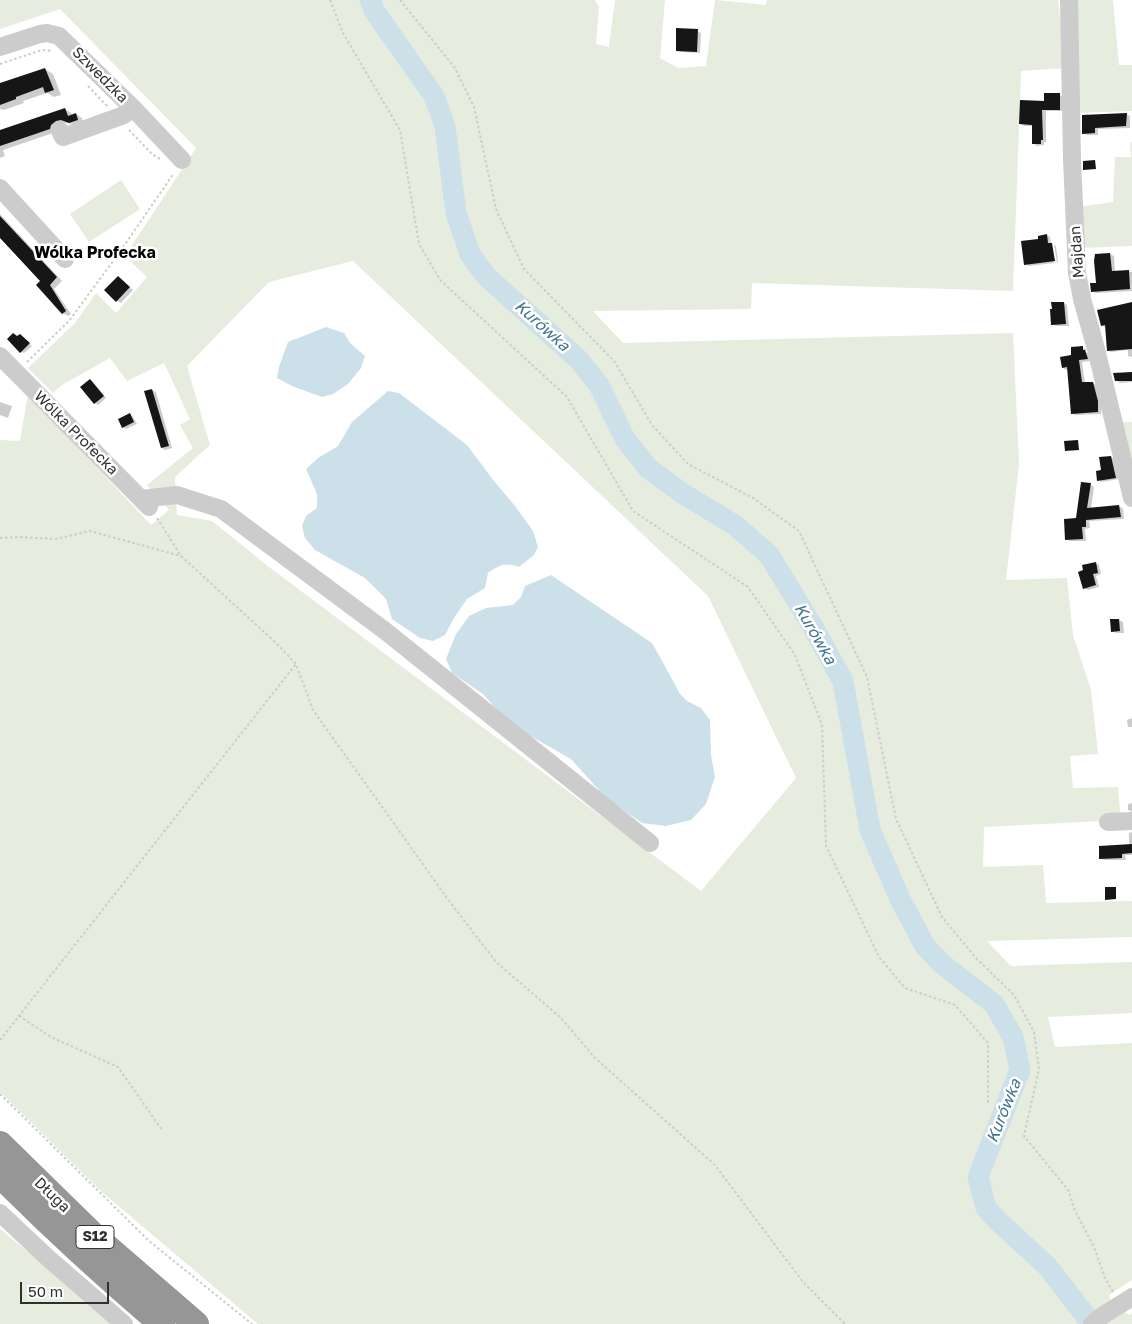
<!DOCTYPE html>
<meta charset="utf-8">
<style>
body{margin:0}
#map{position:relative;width:1132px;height:1324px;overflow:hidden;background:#fff;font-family:"Golos Text",sans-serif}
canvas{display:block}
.scale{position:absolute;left:20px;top:1282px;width:89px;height:22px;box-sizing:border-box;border:2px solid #2f2f2f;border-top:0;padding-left:6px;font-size:15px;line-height:18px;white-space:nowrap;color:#2f2f2f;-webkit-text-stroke:4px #fff;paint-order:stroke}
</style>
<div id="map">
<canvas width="1132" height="1324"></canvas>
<div class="scale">50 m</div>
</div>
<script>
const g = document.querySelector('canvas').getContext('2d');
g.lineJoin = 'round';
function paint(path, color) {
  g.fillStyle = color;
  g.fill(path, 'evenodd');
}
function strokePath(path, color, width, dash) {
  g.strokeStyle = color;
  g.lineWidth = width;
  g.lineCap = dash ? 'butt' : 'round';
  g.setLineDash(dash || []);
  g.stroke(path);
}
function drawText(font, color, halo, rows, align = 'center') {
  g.font = font + ' "Golos Text",sans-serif';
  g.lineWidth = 5;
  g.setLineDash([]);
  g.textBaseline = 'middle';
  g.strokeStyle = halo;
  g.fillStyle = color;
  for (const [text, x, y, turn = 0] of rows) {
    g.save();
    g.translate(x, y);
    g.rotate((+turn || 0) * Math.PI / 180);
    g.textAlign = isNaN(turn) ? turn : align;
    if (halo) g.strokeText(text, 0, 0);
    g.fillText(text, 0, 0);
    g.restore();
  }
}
paint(new Path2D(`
 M0,0h595l4,7 -3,37 13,3 6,-47h50l-5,58 18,10 28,-2 9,-66 51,5 1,-5h291l8,68 -45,3 -8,220 -261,-8 -1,26 -158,2 30,32 390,-10 6,131 -13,116 61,-2 6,57 18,55 7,64 -28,2 3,32 45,-1 3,33 -137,7 -1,40 60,-2 3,38 86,-2v36l-145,4 24,25 121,-4v51l-84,4 7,30 77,-4v237l-23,15 2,7 18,13 3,-2v11h-874l-155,-131 -103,-101v-652l20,1 8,-47 123,131 18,-15 -22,-25 46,-37 -13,-23 10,-6 -26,-56 -37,18 -17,-23 -48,27 -9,8 -25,-25 47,-45 21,-30 20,20 31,-36 -22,-21 71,-108 -136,-139 -60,20zM353,261l355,335 88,182 -95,113 -432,-324 -57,-46 -35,-6 -2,-38 35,-32 -23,-79 82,-84z
 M1073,0h40l6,65h13v46l-57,2z
 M1130,142h2v104l-52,2 -2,-41 35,-5 2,-45h16z
 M121,180l19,29 -51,33 -19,-28z
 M1118,422h14v58z
 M0,1229l117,95h-117z`), '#e6ecde');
paint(new Path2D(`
 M326,327l18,6 7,11 14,12 -4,12 -13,16 -15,10 -11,3 -30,-11 -15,-8 2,-11 9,-25z
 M388,391l11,2 68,52 27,36 21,25 18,25 5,16 -4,8 -15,12c-15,-5 -19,-2 -31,6l-3,15 -18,11 -13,19 -9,17 -12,6 -13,-3 -28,-19 -6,-20 -21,-21 -50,-28 -10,-12 -3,-12 4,-10 11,-8v-14l-11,-25 12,-11 20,-12 14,-24z
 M551,575l101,68 8,14 20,37 7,7 14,7 9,12 1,35 4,22 -9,27 -15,16 -25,6 -24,-3 -36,-25 -35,-39 -60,-34 -28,-31 -31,-21 -6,-14 10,-25 13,-18 17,-8 27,-3 8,-8 4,-11z`), '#cce0ea');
paint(new Path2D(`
 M697,31l4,2 -1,20 -19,-1 -4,-2z
 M45,69l8,5 8,21 -7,2 -7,-4 -24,8 1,2 -20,7 -4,-1v-25z
 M1060,95l3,2 1,14h-18v31h-2v3l-7,1 -4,-3v-17h-9l-3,-2 24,-22z
 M65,109l6,4 1,3 4,-2 6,4 1,5 -7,3 -8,-3 -6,1 -6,8 -53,18 2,6 -5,2v-26z
 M1127,114l3,2v12l-32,1v6h-11l-4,-2v-17z
 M0,214l62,67 -8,8 17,25 -3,2 -5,-3 -21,-32 -42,-45z
 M1046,235l4,2 1,7h2h-2l3,19 -25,3 -4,-2 15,-23z
 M1054,245l2,1 2,17h-1z
 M1110,254l4,2 1,16h17v19l-36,2 -3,-2z
 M118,277l15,13 -12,13 -4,-2z
 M1064,303l3,2 2,21h-13l-4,-2z
 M1132,303v54h-1l-3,-1v-6l-17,2 -3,-2 -1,-23h-2l-3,-1z
 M20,335l12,11 -8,7 -3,-1 -3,-15z
 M1082,348l4,1v3l2,1 2,8 -8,1 3,21h8l3,2 5,19v10l-26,1 -3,-2 -4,-44 -2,1 -3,-2 9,-12z
 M1132,373v9l-12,1 -4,-3z
 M91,380l2,2 13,16 -8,7 -3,-2z
 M152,390l4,2 16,56 -7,2 -3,-2z
 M0,402l12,4 -4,12 -8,-3z
 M130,414l3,3 4,7 -11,5 -3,-2z
 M1111,457l3,2 5,20 -17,3 -4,-2z
 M1090,485l4,2 -3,22 28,-3 4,3 1,10 -35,2 1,7 -5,1 1,12h-16l-4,-2 12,-19z
 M1096,563l3,2 2,9 -5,2 3,11 -11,3 -4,-2z
 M1119,620l4,2 1,11h-8l-4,-2z
 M1132,718v9h-4l-1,-7z
 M1132,803v9l-4,-2v-6z
 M1132,832v23h-7l1,5h-22l-4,-2 29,-12v-13z`), '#0003');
strokePath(new Path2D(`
 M370,0l5,12 59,84 11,30 11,87 14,41 16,22 92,83 21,26 26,54 23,29 34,25 54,33 33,29 41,67 33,59 27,149 30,69 25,47 17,18 52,40 19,33 7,33 -42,107 8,31 12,13 49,45 45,58`), '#cce0ea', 21);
paint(new Path2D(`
 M676,28l22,1 -1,23 -21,-1z
 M45,68l9,22 -9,3 -2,-6 -27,10v2l-16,6v-22z
 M1044,93h16v17h-18l1,30h-2v4h-9v-19l-13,-1 1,-24 24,1z
 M65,108l3,8 8,-3 2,7 -9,3 -8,-3 -5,1 -5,4 -1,4 -50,17v-16z
 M1127,113l-1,13 -31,2v5l-13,1v-19z
 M1095,160l1,9 -13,1v-9z
 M0,216l57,61 -7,8 16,26 -4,3 -26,-29 4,-4 -40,-43z
 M1047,234l1,9h4l3,18 -31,4 -3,-24 17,-2v-3z
 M1110,253l2,18 17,-1 1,19 -39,3 -1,-9h6l-2,-22 1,-7z
 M118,276l12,11 -14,15 -12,-12z
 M1051,302h13l2,22 -15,1 -1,-16h2z
 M1132,302v47l-25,2 -2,-26 -4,1 -4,-16z
 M13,333l4,3 3,-2 10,9 -10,10 -13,-14z
 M1083,346v4h2l3,9 -9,1 3,22h11l5,19v11l-27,2 -4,-47 -5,1 -2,-11 11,-2v-8z
 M1132,372v9h-17l-2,-8z
 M90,379l14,17 -10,8 -14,-17z
 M152,389l17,57 -8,2 -17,-57z
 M130,413l4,9 -12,6 -4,-9z
 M1078,440l1,10 -14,1 -1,-10z
 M1111,456l5,22 -19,3 -1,-10 5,-1 -2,-13z
 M1081,482l10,1 -4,25 32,-3 2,12 -35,3v7h-4l1,12 -18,1 -1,-21 12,-1z
 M1096,562l2,11 -5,1 3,11 -13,4 -5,-17 5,-2 -1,-5z
 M1110,619h9l1,12 -9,1z
 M1132,844v9l-10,1v4l-23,1v-13z
 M1105,887h11v12l-11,1z`), '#161616');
strokePath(new Path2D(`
 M330,0l13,33 57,97 19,114 22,37 126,116 66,114 115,76 47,68 27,70 4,121 53,111 26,31 50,17 33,38v60
 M400,0l55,68 19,39 22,102 28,60 90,92 38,64 36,39 65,34 46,33 68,146 29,142 46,98 34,41 38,37 20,37 5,37 -15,67 45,55 5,18 20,38 11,31 8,14
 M0,64l39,-13 6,-1 7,1
 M88,86l19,20
 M129,130l23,24 8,5
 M27,362l42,-41 50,-68 55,-80
 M157,518l24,38 94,86 21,22 17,46 134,188 49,64 64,55 35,41 120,107 88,117 42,42
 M0,538l18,-1 38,2 34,-8 91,25
 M19,1016l32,21 67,30 44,63
 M0,1040l296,-376
 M0,1094l149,147 103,83`), '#ccc', 2, [2.5, 2.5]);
strokePath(new Path2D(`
 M1069,0l3,159 5,114 5,26 14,50 36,149
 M0,47l40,-13 7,-1 12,3 74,72 49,52
 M60,131l3,6 61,-22 9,-7
 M0,188l65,71
 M0,356l149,151
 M141,499l36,-4 44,14 163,121 266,213
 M1108,822l24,-1
 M0,1213l48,45 76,66
 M1092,1324l13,-10 27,-17`), '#ccc', 18);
strokePath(new Path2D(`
 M0,1144l93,91 103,89
 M0,1175c52,52 106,102 162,149`), '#969696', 26);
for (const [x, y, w] of [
 [95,1237,38]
]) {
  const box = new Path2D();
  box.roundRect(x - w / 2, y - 11.5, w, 23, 4);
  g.fillStyle = '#fff';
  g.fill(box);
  strokePath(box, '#2f2f2f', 1);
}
drawText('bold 14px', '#2f2f2f', null, [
 ["S12",95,1237]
]);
drawText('15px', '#2f2f2f', '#fff', [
 ["Szwedzka",100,75,45],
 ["Majdan",1077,252,-94],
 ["Wólka Profecka",76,433,45],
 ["Długa",52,1195,44]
]);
drawText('bold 16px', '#000', '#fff', [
 ["Wólka Profecka",95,253]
]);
drawText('italic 16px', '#41748d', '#fff', [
 ["Kurówka",542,326,42],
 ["Kurówka",815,634,60],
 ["Kurówka",1004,1111,-68]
]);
</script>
